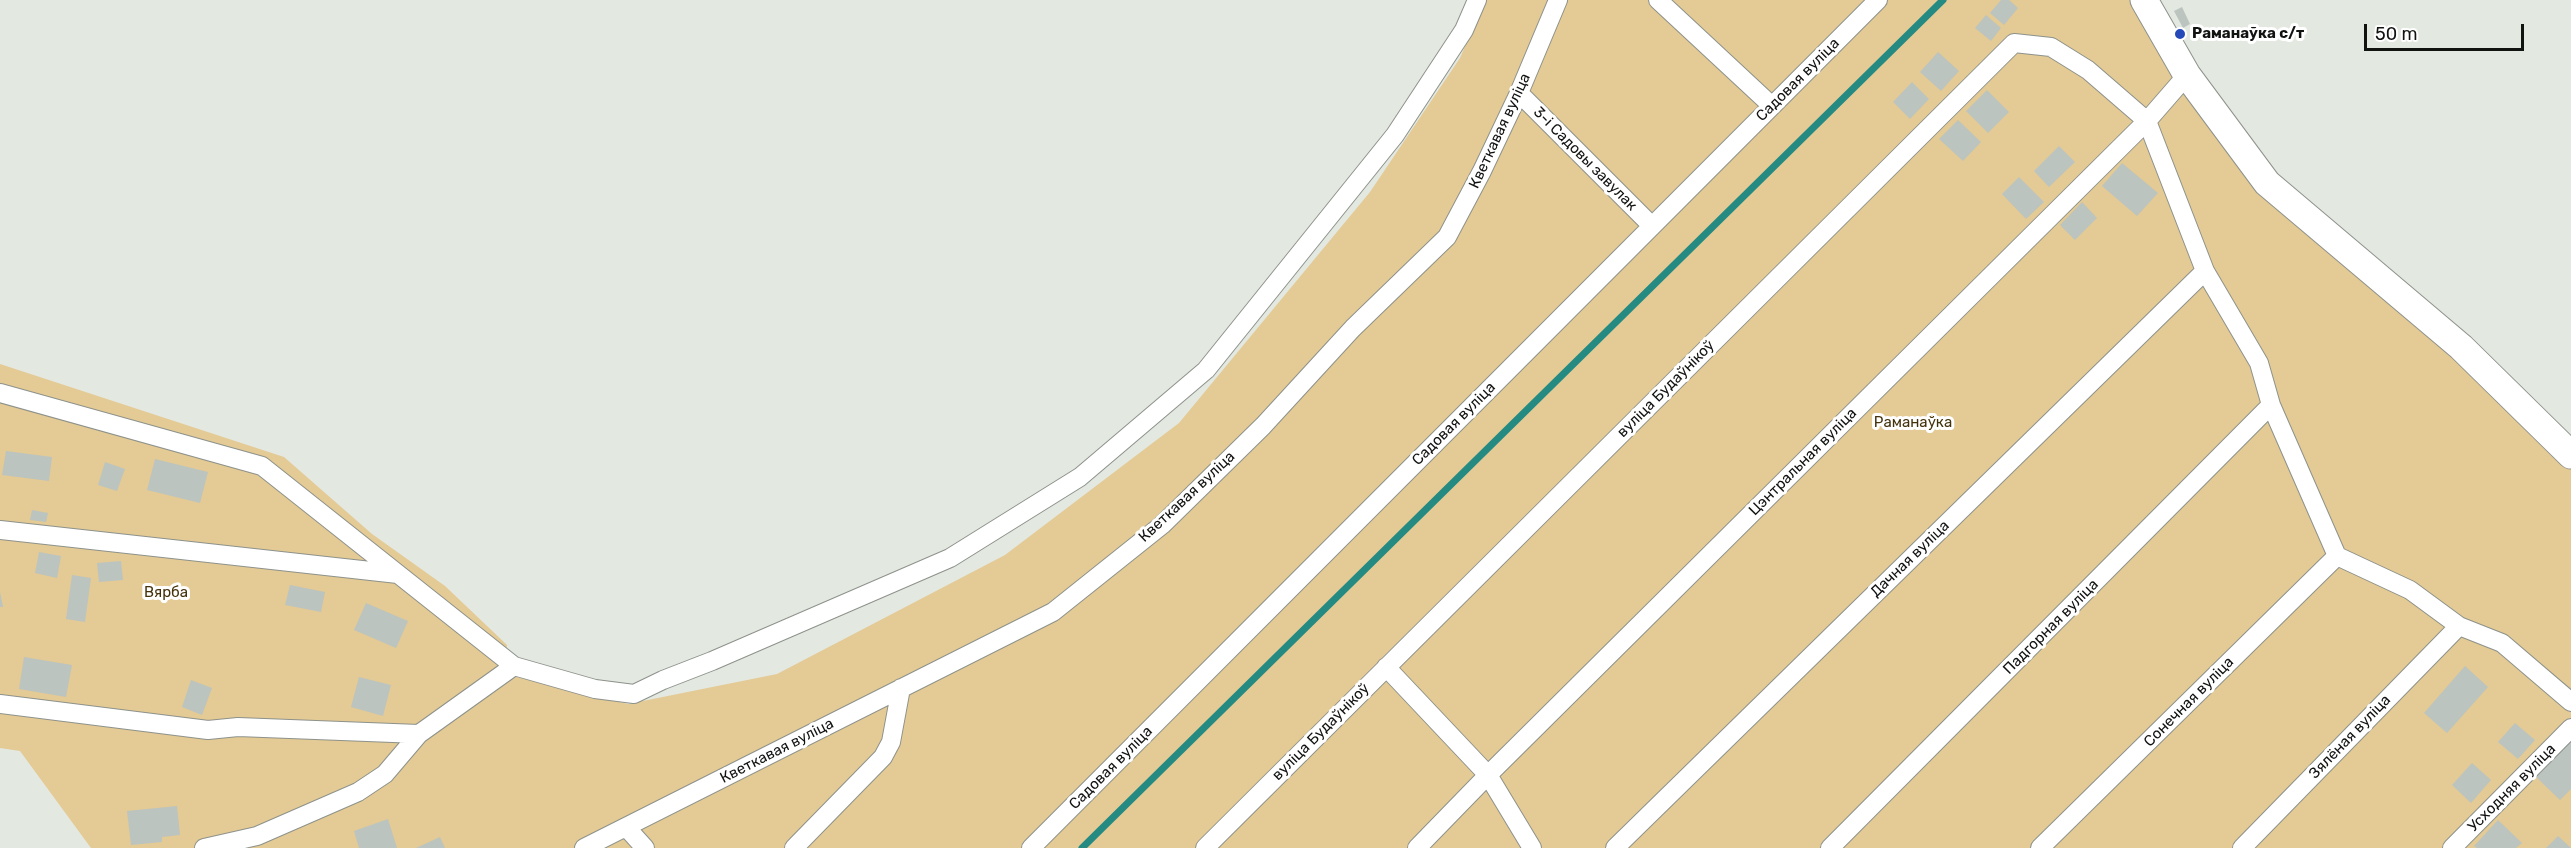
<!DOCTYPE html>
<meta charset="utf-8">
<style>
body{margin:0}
#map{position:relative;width:2571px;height:848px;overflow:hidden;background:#e3e8e1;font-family:Rubik,sans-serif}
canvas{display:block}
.scale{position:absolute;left:2364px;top:24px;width:160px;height:27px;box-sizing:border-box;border:3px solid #111311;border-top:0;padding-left:8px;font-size:18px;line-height:21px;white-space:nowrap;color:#111311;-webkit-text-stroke:4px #fff;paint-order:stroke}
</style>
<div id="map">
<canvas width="2571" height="848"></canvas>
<div class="scale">50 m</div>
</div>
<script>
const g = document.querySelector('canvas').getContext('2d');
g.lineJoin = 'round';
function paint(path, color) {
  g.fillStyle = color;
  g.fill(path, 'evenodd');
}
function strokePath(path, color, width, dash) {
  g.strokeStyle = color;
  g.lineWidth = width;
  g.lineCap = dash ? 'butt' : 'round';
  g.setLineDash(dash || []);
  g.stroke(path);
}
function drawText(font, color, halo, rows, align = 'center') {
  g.font = font + ' Rubik,sans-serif';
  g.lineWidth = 6;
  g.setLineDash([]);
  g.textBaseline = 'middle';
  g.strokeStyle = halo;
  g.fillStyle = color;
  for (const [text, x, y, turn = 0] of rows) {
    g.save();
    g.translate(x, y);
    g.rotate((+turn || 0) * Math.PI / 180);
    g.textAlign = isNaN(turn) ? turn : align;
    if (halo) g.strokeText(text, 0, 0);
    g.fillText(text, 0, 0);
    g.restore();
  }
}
paint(new Path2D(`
 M1485,0h656l126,183 304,272v393h-2480l-71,-97 -20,-3v-384l284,93 88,77 73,52 62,59 -3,29 124,30 149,-30 228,-119 174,-132 191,-231 90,-134z`), '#e4ca94');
strokePath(new Path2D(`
 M1082,848l861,-848`), '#258a82', 7);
paint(new Path2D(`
 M2001,0h8l9,8 -14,17 -14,-12z
 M2182,7l8,17 -7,4 -9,-17z
 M1986,15l15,13 -10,13 -16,-13z
 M1938,52l21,19 -18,20 -21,-19z
 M1912,82l17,17 -19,20 -17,-17z
 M1987,90l22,22 -21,21 -22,-22z
 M1958,120l23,22 -18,19 -24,-22z
 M2059,146l16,16 -26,25 -15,-16z
 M2122,163l36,30 -21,23 -35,-30z
 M2019,177l25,25 -18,17 -24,-25z
 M2082,202l15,16 -22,22 -15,-15z
 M6,451l46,6 -3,24 -47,-6z
 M155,459l53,13 -8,31 -53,-13z
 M105,462l20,7 -8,22 -19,-6z
 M32,510l16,3 -2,9 -16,-2z
 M39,552l22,4 -4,22 -22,-5z
 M121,561l2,19 -24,2 -2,-19z
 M72,575l19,3 -6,44 -19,-3z
 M290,585l35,7 -4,20 -36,-7z
 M0,592l3,15h-3z
 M366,603l42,18 -12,27 -42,-18z
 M24,657l48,8 -6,32 -47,-8z
 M2465,666l23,21 -41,46 -23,-20z
 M359,677l32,8 -8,31 -32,-9z
 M191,680l21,8 -10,27 -20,-8z
 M2515,723l20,17 -17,19 -20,-17z
 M2571,737v52l-11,11 -26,-25z
 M2472,763l19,17 -20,23 -19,-18z
 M177,806l3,29 -18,2v5l-31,3 -4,-34z
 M388,819l9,29h-38l-5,-17z
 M2498,820l24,23 -6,5h-39l-3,-2z
 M2558,836l13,12h-25z
 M440,837l5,11h-29z`), '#bbc4bf');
const minor = new Path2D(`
 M1658,0l114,106
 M1519,93l133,133
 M0,393l262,73 252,200 81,23 39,5 29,-14 49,-19 238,-103 130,-81 126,-107 189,-235 69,-105 13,-30
 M0,530l398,44
 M1386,667l102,108 44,73
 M0,704l208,26 30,-3 181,7
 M626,827l19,21
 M204,848l53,-12 101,-44 27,-18 34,-40 95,-68
 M584,848l469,-236 109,-87 101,-99 90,-98 94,-91 35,-66 37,-78 39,-93
 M794,848l89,-91 8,-15 10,-54
 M1031,848l847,-848
 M1205,848l809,-805 37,4 37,23 59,51 58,150 54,92 12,42 66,151 73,34 49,36 43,17 69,59
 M1417,848l71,-73 659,-654 40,-46
 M1615,848l590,-577
 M1830,848l441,-443
 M2040,848l297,-292
 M2242,848l217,-222
 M2452,848l119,-120`);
const secondary = new Path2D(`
 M2144,0l43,75 80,108 194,164 110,108`);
strokePath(minor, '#8d928b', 20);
strokePath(secondary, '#8d928b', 29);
strokePath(minor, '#fff', 18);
strokePath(secondary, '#fff', 27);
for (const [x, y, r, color] of [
 [2180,34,6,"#2549b8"]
]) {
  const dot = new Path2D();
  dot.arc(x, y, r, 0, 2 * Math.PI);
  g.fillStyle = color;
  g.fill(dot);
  strokePath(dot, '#fff', 2);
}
drawText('bold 15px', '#111311', '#fff', [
 ["Раманаўка с/т",2192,34]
], 'left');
drawText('15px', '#111311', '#fff', [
 ["Садовая вуліца",1798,80,-45],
 ["Кветкавая вуліца",1500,131,-65],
 ["3-і Садовы завулак",1585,159,45],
 ["вуліца Будаўнікоў",1666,389,-45],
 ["Садовая вуліца",1454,424,-45],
 ["Цэнтральная вуліца",1803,462,-45],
 ["Кветкавая вуліца",1187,497,-43],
 ["Дачная вуліца",1910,559,-44],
 ["Падгорная вуліца",2051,627,-45],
 ["Сонечная вуліца",2189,702,-45],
 ["вуліца Будаўнікоў",1321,732,-45],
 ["Зялёная вуліца",2350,737,-46],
 ["Кветкавая вуліца",777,751,-27],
 ["Садовая вуліца",1111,768,-45],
 ["Усходняя вуліца",2512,788,-45]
]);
drawText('15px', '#43320b', '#fff', [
 ["Раманаўка",1913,423],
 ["Вярба",166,593]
]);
</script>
